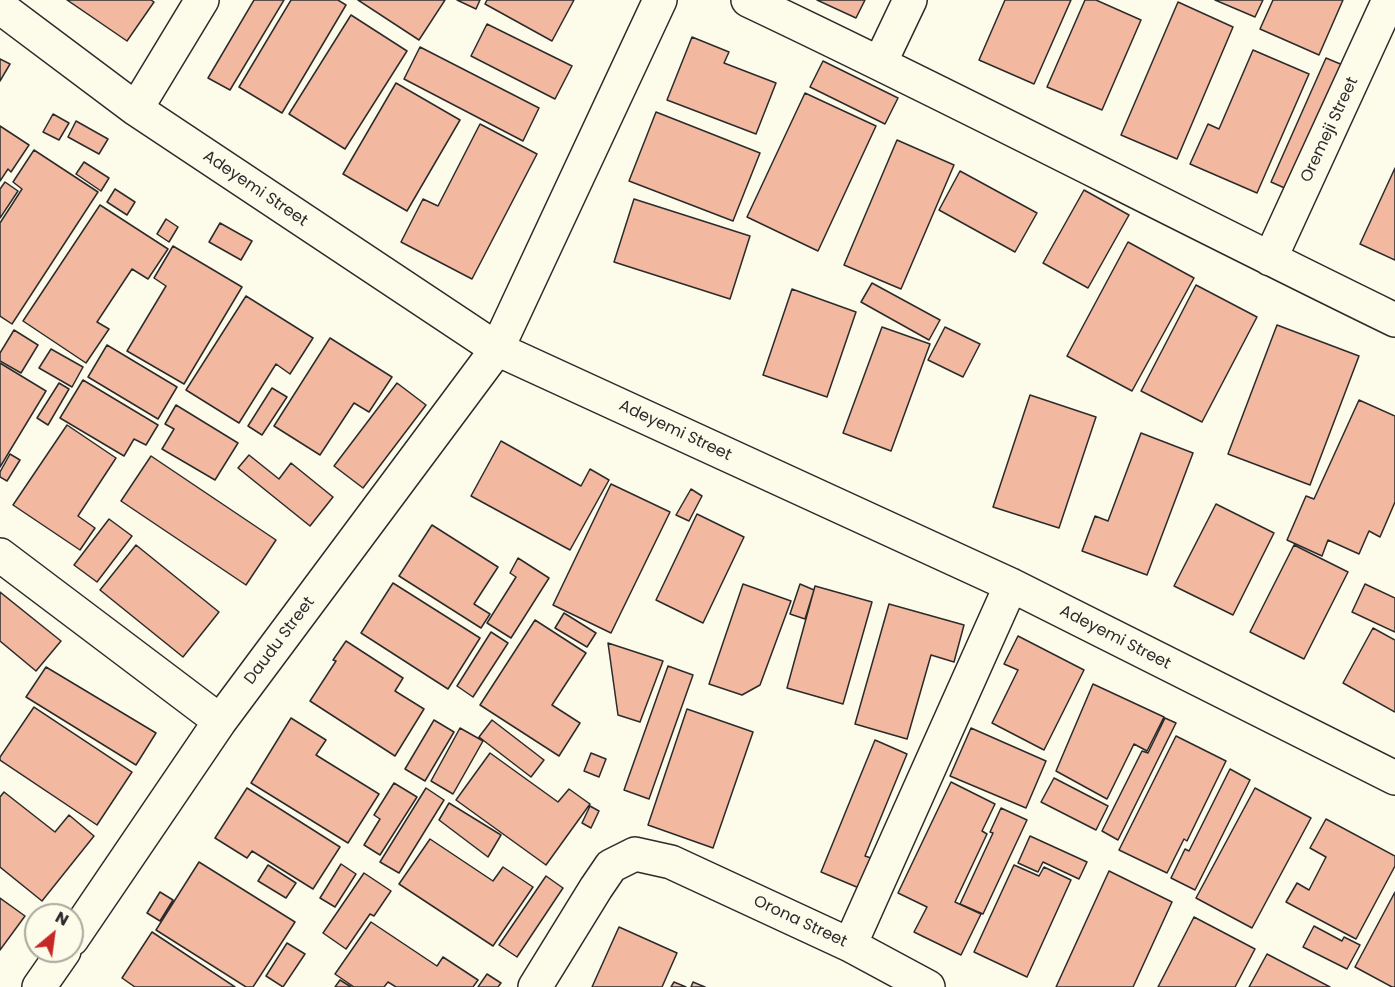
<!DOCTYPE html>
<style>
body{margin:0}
#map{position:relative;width:1395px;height:987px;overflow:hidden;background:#fdfbea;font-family:Poppins,sans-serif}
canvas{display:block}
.north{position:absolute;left:24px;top:903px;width:60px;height:60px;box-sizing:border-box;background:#fdfbea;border:2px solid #a9a89e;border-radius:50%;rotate:29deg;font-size:16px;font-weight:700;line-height:24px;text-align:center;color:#2b2b2b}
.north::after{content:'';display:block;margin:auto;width:21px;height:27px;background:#c62828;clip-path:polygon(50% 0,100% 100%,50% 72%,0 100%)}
</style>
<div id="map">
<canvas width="1395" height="987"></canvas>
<div class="north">N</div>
</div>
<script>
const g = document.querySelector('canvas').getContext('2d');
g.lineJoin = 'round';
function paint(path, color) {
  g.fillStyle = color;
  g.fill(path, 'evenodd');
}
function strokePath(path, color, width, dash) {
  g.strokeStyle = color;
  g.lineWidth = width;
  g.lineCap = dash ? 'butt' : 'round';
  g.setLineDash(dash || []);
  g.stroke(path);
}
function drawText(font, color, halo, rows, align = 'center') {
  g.font = font + ' Poppins,sans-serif';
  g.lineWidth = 4.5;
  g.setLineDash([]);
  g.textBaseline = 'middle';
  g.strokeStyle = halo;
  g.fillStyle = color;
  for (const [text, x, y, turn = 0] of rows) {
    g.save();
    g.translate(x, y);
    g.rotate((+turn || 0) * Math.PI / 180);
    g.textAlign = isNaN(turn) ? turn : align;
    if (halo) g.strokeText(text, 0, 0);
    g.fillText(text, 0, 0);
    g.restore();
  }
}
const building = new Path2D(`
 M67,0h84l3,2 -27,39z
 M254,0h30l-54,90 -22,-12z
 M291,0h47l8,5 -64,108 -43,-26z
 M358,0h87l-26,40z
 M457,0h23l-4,9z
 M487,0h87l-22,41 -67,-37z
 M817,0h48l-9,18z
 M1005,0h66l-37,84 -55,-24z
 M1085,0h11l45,20 -39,90 -55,-23z
 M1215,0h48l-8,17z
 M1273,0h70l-24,55 -59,-26z
 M1178,2l55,25 -56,132 -56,-24z
 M351,15l56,36 -62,98 -56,-35z
 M487,24l85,42 -17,33 -84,-43z
 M692,37l37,15 -5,11 52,20 -20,51 -89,-34z
 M420,47l119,61 -16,33 -119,-62z
 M1253,50l56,24 -52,119 -67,-29 18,-40 11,5z
 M1326,58l24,10 -54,125 -25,-11z
 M0,59l10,5 -10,17z
 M823,61l75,37 -13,26 -75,-37z
 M396,83l64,37 -53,91 -64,-37z
 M805,93l71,33 -58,125 -71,-34z
 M656,112l104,41 -27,68 -104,-40z
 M53,114l16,9 -10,17 -16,-8z
 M76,121l32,18 -9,15 -31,-17z
 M480,124l57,30 -65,125 -71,-37 22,-43 15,7z
 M0,126l29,19 -18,27 -3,-3 -8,12z
 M897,140l57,25 -53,124 -57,-24z
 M34,150l64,42 -86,132 -12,-8v-93l22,-34 -9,-7z
 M84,162l25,16 -8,13 -25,-17z
 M1395,168v92l-35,-16z
 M960,171l77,42 -22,39 -76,-42z
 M5,182l13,9 -18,27v-29z
 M115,189l20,13 -8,13 -20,-13z
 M1084,190l45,25 -41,73 -45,-25z
 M634,199l116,37 -20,63 -116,-37z
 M100,205l68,44 -20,30 -16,-10 -35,53 12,7 -23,34 -63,-42z
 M166,219l12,8 -9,15 -12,-8z
 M220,223l32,18 -11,19 -32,-18z
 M1128,242l66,36 -62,113 -65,-35z
 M173,246l69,41 -58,97 -57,-33 39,-65 -12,-8z
 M872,283l68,37 -11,20 -68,-38z
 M1196,285l61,32 -55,105 -61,-31z
 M792,289l64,23 -29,85 -64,-22z
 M246,296l67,42 -23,36 -14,-10 -37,59 -53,-33z
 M1277,325l82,31 -49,129 -82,-31z
 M882,327l48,17 -39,107 -48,-18z
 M945,327l35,17 -17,33 -35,-17z
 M14,330l24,15 -17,28 -21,-12v-8z
 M330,338l62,39 -23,35 -15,-9 -34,52 -46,-29z
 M107,345l70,42 -19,32 -70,-42z
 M51,349l32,18 -11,20 -33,-19z
 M0,363l46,28 -46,76z
 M83,380l75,45 -12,20 -12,-6 -10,17 -64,-38z
 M59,383l10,6 -21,36 -11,-7z
 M397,383l29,22 -63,83 -29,-22z
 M272,388l15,9 -25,38 -14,-9z
 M1030,395l66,22 -37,111 -66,-21z
 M1359,400l36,16v86l-15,35 -11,-6 -10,23 -31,-14 -6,16 -35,-16 19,-44 8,3z
 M176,405l62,38 -23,37 -53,-31 12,-20 -9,-5z
 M67,425l49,33 -38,58 17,12 -15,22 -67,-45z
 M1141,433l52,20 -46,122 -65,-24 13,-35 13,5z
 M501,441l80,45 9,-17 19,11 -39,70 -99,-54z
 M10,454l10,6 -13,21 -7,-4v-5z
 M249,455l30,24 12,-16 42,34 -23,29 -72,-58z
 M151,456l125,84 -30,45 -125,-84z
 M611,484l59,28 -59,121 -58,-28z
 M691,489l11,7 -13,25 -13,-6z
 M1216,504l58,29 -41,82 -59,-29z
 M697,514l47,23 -41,86 -47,-23z
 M109,519l23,17 -35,46 -23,-17z
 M432,525l66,42 -24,37 16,10 -9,14 -82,-52z
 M136,545l83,67 -36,45 -83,-67z
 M1294,545l54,27 -44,87 -54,-27z
 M518,558l31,20 -38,60 -24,-15 29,-46 -6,-4z
 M393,583l87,55 -32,51 -87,-56z
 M743,584l48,17 -31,84 -18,10 -33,-11z
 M800,584l14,6 -9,29 -15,-5z
 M1365,584l30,14v34l-43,-20z
 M815,586l57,16 -29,102 -56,-16z
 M0,592l61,49 -25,30 -36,-30z
 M889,604l75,21 -10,37 -23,-7 -24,84 -52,-15z
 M564,613l32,20 -9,14 -32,-19z
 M535,620l51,33 -34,52 28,18 -21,33 -79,-51z
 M1373,628l22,12v72l-52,-29z
 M491,632l17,11 -35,54 -16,-11z
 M1018,636l66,34 -40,80 -52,-27 26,-53 -14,-6z
 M346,641l57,37 -8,13 29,18 -29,47 -85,-55 26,-40 -3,-1z
 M608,643l55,18 -23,61 -22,-7z
 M668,666l25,9 -44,124 -25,-9z
 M46,667l110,66 -20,32 -110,-68z
 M1093,684l71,33 -17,34 -13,-7 -27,55 -51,-28z
 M34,707l98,65 -35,53 -97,-65v-3z
 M687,709l66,23 -40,116 -65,-23z
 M291,718l35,22 -10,15 63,39 -31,49 -97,-60z
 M1165,718l11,5 -58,117 -16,-9 40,-80 6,2z
 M434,720l20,12 -29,49 -20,-12z
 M492,720l52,40 -13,17 -52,-40z
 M460,728l23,13 -30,53 -22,-13z
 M971,728l75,33 -20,47 -76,-32z
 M1176,736l50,25 -39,80 -3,-2 -17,34 -48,-23z
 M875,740l32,14 -42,102 6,2 -12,30 -38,-16z
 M490,753l68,49 11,-13 21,15 -44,61 -90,-65z
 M591,753l15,6 -7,18 -15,-6z
 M1230,769l20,11 -55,110 -24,-12 14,-29 4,2z
 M1054,778l54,28 -12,24 -55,-28z
 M951,782l44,22 -13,27 5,3 -32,68 26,12 -20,41 -47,-23 13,-25 -29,-14z
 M394,783l23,14 -37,58 -16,-10 16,-26 -6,-4z
 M247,788l93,59 -27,42 -61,-38 -5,7 -32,-20z
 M426,788l18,12 -45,73 -19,-11z
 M1255,788l56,30 -59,110 -56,-30z
 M4,792l51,40 14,-17 25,21 -52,65 -42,-34v-70z
 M449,803l52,32 -13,22 -49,-37z
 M590,806l9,5 -8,17 -9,-5z
 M1001,808l26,12 -44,94 -23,-10 33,-71 -3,-1z
 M1326,819l69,37v10l-39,73 -70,-37 11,-19 12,7 17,-33 -16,-9z
 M1030,836l57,26 -8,17 -36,-17 -5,10 -20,-9z
 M430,839l63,42 10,-14 30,20 -40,59 -94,-62z
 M199,862l96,60 -42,65h-7l-90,-57z
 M341,864l15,10 -21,33 -15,-9z
 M268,865l28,18 -10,15 -28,-17z
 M1014,865l25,11 5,-9 27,13 -44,97 -53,-25z
 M1109,871l63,31 -39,85h-77z
 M364,873l27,18 -17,25 -4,-2 -24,35 -23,-16z
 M546,876l17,12 -46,69 -18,-12z
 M160,892l13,8 -13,21 -13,-8z
 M1395,892v95h-3l-37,-20z
 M0,898l25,18 -25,34z
 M1194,917l61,32 -20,38h-77z
 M371,922l66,44 6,-9 35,23 -5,7h-77l-8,-5 -4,5h-30l-19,-13z
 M1314,926l28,15 2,-4 16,8 -13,24 -44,-22z
 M619,927l58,26 -15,34h-70z
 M152,932l83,55h-100l-13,-9z
 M287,943l18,11 -22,33 -17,-11z
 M1267,954l63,33h-81z
 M487,974l14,9 -3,4h-20z
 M340,980l11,7h-16z
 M674,982l12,5h-15z
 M693,982l12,5h-14z`);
paint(building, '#f2b8a0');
strokePath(building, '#2b2b2b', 1.5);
const minor = new Path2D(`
 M748,0c218,103 431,215 647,320
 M0,7l136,102 361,240 514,236 384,193
 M880,63l30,-63
 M136,109l66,-109
 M1270,259l119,-259
 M0,555l220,166
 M72,939l148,-218 277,-372 163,-349
 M850,945l161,-360
 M39,987l25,-36
 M535,987l61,-99 15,-22 24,-12 36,8 179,83 78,42`);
strokePath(minor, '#2b2b2b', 36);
strokePath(minor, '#fdfbea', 33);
drawText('16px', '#2b2b2b', '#fdfbea', [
 ["Oremeji Street",1330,130,-65],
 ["Adeyemi Street",255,189,34],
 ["Adeyemi Street",675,431,25],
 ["Adeyemi Street",1115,638,27],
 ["Daudu Street",280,641,-53],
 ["Orona Street",800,922,25]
]);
</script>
